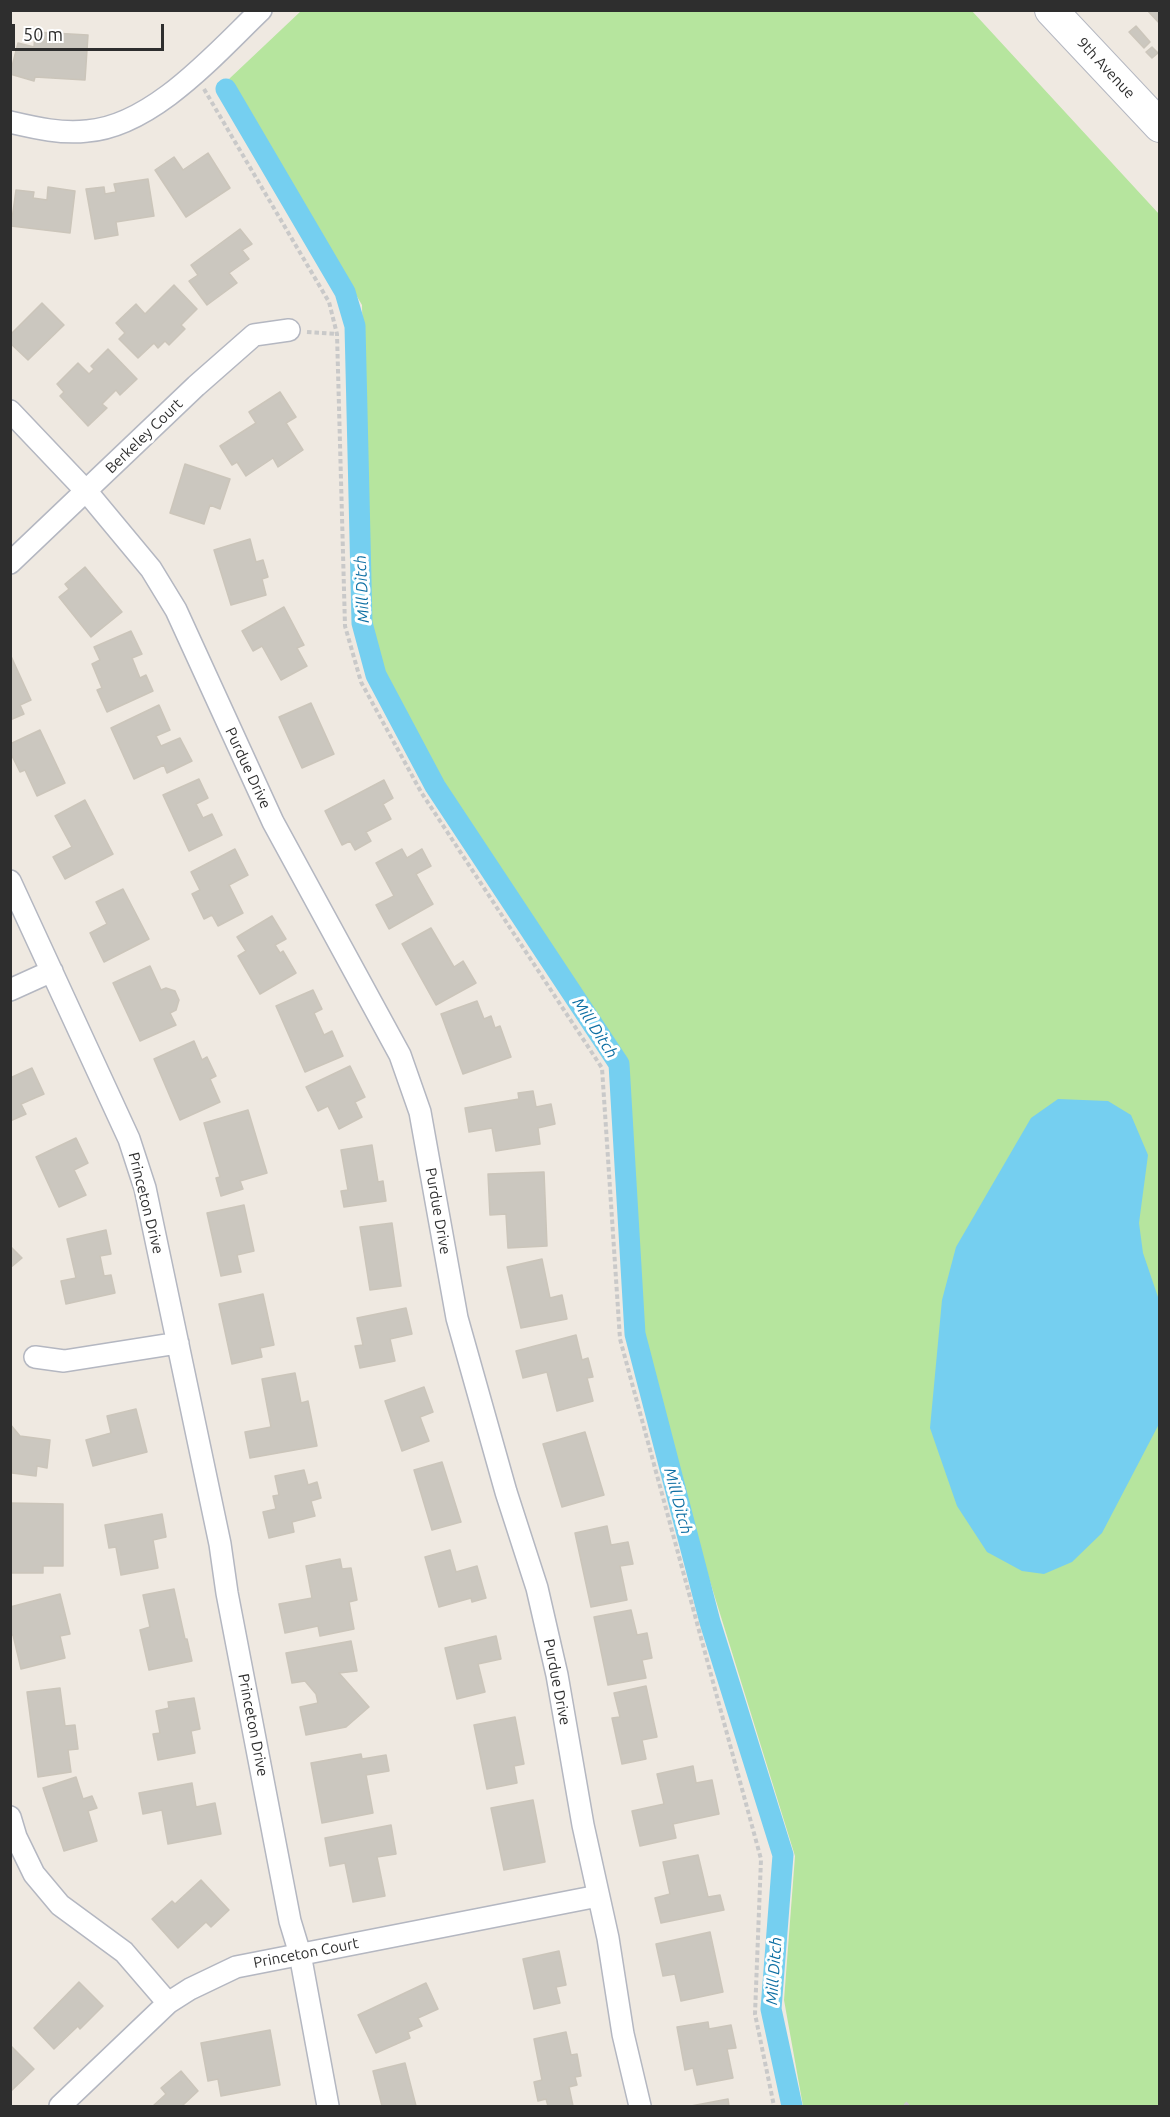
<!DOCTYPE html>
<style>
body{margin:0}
#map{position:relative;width:1170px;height:2117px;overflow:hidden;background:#efe9e1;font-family:Ubuntu,sans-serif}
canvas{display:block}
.frame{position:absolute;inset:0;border:12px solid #2e2e2e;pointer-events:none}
.scale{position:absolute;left:12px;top:24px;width:152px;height:27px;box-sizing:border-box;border:3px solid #2e2e2e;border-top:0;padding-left:8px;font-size:18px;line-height:21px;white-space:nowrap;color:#2e2e2e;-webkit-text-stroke:4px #fff;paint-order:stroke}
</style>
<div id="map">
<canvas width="1170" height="2117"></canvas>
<div class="frame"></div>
<div class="scale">50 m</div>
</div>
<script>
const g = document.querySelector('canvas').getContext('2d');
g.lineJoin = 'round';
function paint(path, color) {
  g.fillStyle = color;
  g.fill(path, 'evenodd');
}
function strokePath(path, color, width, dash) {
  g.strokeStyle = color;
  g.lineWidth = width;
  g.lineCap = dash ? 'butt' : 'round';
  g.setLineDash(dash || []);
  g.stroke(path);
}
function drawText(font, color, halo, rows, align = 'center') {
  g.font = font + ' Ubuntu,sans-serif';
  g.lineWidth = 6;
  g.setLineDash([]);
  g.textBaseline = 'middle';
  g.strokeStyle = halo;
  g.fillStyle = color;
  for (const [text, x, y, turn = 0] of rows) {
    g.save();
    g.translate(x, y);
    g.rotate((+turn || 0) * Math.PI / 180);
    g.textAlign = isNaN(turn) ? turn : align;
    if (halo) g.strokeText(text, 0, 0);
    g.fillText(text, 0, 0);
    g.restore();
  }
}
paint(new Path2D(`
 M301,11h671l187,203v1892h-356l-19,-106 11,-144 -121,-391 -35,-155 -15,-256 -188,-275 -53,-107 -13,-42 -8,-325 -133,-226z`), '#b6e59e');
paint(new Path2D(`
 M1058,1099l50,2 23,14 17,40 -9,68 4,30 16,47 1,122 -58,111 -30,29 -28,12 -22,-3 -35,-19 -30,-46 -27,-78 12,-128 14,-53 75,-129z`), '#75cff0');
strokePath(new Path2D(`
 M226,89l119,203 10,34 7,297 14,52 59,111 184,278 16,270 75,288 73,233 -12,154 21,97`), '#75cff0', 21);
const building = new Path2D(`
 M1147,10h13v14z
 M1136,26l14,16 -6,6 -15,-16z
 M35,32l53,3 -3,45 -50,-3 -1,4 -24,-7 8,-31 16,4z
 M1152,47l6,6 -6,5 -6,-6z
 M208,153l22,35 -44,29 -31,-47 19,-13 9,13z
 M148,179l6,37 -38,6 2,13 -23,4 -9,-50 18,-2 1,7 11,-2 -2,-8z
 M48,187l27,4 -5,42 -59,-7 5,-36 18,2 -1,6 14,2z
 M240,229l12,15 -10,6 7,9 -20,14 8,10 -30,22 -18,-24 9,-6 -7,-10z
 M174,285l23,24 -16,16 4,4 -16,16 -4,-4 -7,7 -4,-5 -16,15 -19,-19 6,-6 -9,-10 20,-19 9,10z
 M42,303l22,22 -36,35 -18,-17v-8z
 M108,349l29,30 -17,16 -4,-5 -14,14 5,4 -19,18 -28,-30 4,-4 -7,-8 21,-21 11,11 5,-5 -3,-3z
 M280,392l16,25 -10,6 17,27 -25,17 -5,-9 -27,18 -9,-14 -5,3 -12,-19 36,-23 -7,-11z
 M185,464l45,15 -10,30 -10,-4 -6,19 -34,-11z
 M250,539l6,23 7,-2 5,17 -6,2 4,16 -35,10 -17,-55z
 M85,567l37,45 -31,25 -32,-40 10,-8 -4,-5z
 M284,607l20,38 -7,3 10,18 -26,14 -19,-34 -9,5 -11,-20z
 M131,631l11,23 -10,4 8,20 6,-3 7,16 -46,21 -10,-22 5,-2 -10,-24 8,-4 -6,-13z
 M10,654l21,46 -11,5 4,9 -14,6z
 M311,703l23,51 -32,14 -23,-51z
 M159,705l11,25 -14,6 5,10 19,-8 12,23 -25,12 -3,-8 -30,14 -23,-51z
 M40,730l25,53 -28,13 -12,-26 -5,2 -10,-20v-8z
 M199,779l9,19 -12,6 7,14 9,-4 10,21 -33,16 -26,-56z
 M384,780l9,18 -10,6 8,15 -25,13 5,9 -16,9 -5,-9 -8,4 -17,-34z
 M85,800l28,54 -48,25 -12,-22 19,-10 -17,-31z
 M235,849l13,26 -19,10 14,28 -25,13 -6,-11 -8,4 -12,-25 8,-4 -9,-18z
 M402,849l5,9 15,-9 9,17 -15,8 17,30 -44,25 -13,-24 18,-9 -18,-33z
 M123,889l26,50 -45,23 -14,-29 17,-9 -11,-22z
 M272,916l14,23 -11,6 5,8 3,-2 13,22 -36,21 -22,-38 8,-5 -9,-14z
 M431,928l23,39 9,-6 13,22 -40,22 -34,-61z
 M150,966l11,24 5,-2 9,3 4,9 -3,10 -6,3 6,12 -36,16 -27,-58z
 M313,990l9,19 -8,4 10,22 8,-4 11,25 -38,16 -29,-66z
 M477,1001l7,18 7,-3 4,12 5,-2 11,31 -48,17 -22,-60z
 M194,1041l8,19 5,-3 9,19 -6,3 10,23 -40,18 -26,-61z
 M350,1066l15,31 -10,5 7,15 -23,12 -11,-23 -10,5 -12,-24z
 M32,1068l12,26 -23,10 5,10 -16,7v-43z
 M533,1091l3,16 15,-3 4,20 -17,4 2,16 -44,7 -4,-23 -23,4 -4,-24 54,-9 -1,-6z
 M248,1110l19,63 -27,8 3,8 -22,7 -5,-18 4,-1 -16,-54z
 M76,1138l12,25 -14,7 12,25 -27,12 -23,-50z
 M372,1145l6,37 5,-1 3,20 -42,6 -3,-16 7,-1 -7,-40z
 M544,1172l3,74 -39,2 -2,-34 -16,1 -2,-41z
 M244,1205l10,46 -17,4 4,17 -20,4 -14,-63z
 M392,1223l9,63 -31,4 -10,-63z
 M106,1230l5,24 -11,2 4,20 7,-1 4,18 -49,11 -5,-23 15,-3 -9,-39z
 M10,1246l12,12 -12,10z
 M542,1259l8,39 12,-3 5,24 -46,9 -14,-61z
 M263,1294l11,51 -14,3 2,9 -30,7 -13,-60z
 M406,1308l6,26 -22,5 5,22 -35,7 -5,-22 8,-1 -6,-27z
 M576,1335l6,25 6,-2 5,19 -6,1 6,23 -36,10 -10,-39 -24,6 -7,-27z
 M295,1373l6,30 7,-2 9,45 -67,12 -5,-26 26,-5 -9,-48z
 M424,1387l9,25 -13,5 9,24 -27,10 -17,-50z
 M136,1409l11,43 -54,14 -7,-26 25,-7 -4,-17z
 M10,1424l10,12 30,4 -3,28 -10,-2 -1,10 -24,-3z
 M585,1432l19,63 -42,12 -19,-63z
 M442,1462l19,60 -29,8 -18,-60z
 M304,1470l4,15 9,-3 4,16 -10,3 4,15 -23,6 2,10 -25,6 -6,-26 13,-3 -3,-13 6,-1 -4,-19z
 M10,1503l53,1v62h-20v7h-33z
 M162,1514l4,23 -13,3 5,28 -37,7 -5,-28 -7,1 -4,-23z
 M607,1526l4,19 17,-3 5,22 -13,2 7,34 -36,7 -16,-74z
 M450,1550l6,22 21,-6 9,32 -14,4 -1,-4 -32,9 -14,-50z
 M340,1559l2,10 9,-1 6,32 -8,2 5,27 -34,7 -2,-10 -33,7 -6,-29 33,-6 -6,-32z
 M174,1589l11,50h2l5,22 -43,9 -9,-40 10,-3 -7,-32z
 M60,1594l10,40 -10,2 5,22 -44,11 -8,-34h-3v-28z
 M631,1610l6,25 10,-2 5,25 -10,2 4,18 -38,7 -14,-68z
 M496,1636l5,23 -23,5 7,28 -28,7 -12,-51z
 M351,1641l6,30 -18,2 30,34 -23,20 -40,8 -6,-28 18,-4 -2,-9 -11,-13 -13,2 -6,-30z
 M646,1686l11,51 -15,3 4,19 -24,5 -10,-46 8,-1 -6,-24z
 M60,1688l5,38 10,-1 3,24 -10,1 3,22 -33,5 -11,-85z
 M194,1698l6,31 -9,2 4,22 -37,7 -5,-26 7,-1 -4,-22 13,-3 -1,-6z
 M515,1717l9,47 -10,2 3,17 -30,6 -13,-64z
 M361,1754l1,5 24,-4 3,16 -23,4 7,38 -51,10 -11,-60z
 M693,1766l3,17 16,-3 7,34 -46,10 3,14 -36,8 -8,-35 32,-7 -7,-30z
 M76,1777l7,22 9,-3 5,12 -9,3 9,30 -33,10 -21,-63z
 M192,1783l4,24 19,-4 6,31 -53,10 -6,-34 -19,4 -4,-21z
 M533,1800l12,62 -41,8 -13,-62z
 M391,1825l5,29 -19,3 8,39 -32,6 -8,-39 -15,3 -5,-28z
 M698,1855l10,42 12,-2 4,15 -63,13 -6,-25 15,-4 -7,-32z
 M201,1880l28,30 -18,17 -5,-5 -28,26 -26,-29 20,-18 3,3z
 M710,1932l13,60 -42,9 -6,-27 -12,2 -7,-32z
 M559,1951l7,34 -10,2 4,16 -26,6 -11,-50z
 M79,1982l24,24 -23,23 -2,-3 -24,23 -20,-21z
 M426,1983l12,26 -20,9 4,8 -14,6 2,6 -34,15 -18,-38z
 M708,2022l1,7 22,-4 5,23 -9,1 6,29 -36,7 -4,-17 -8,2 -8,-43z
 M270,2030l10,55 -59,11 -3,-17 -10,2 -7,-38z
 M566,2032l5,23 6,-1 4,22 -6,1 2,8 -8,2 4,19h-25l-2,-7 -8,2 -4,-19 8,-2 -8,-41z
 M10,2045l24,24 -24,23z
 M405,2063l11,43h-34l-9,-35z
 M181,2071l17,20 -15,14 2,1h-32l13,-12 -5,-6z
 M728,2099l1,7h-38z`);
paint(building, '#cbc7bf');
strokePath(building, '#cbc5ba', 1.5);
const street = new Path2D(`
 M10,122c26,6 51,12 77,9 66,-5 129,-78 174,-121
 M10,411l77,81 64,77 25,41 97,212 127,233 20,57 37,206 49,174 31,96 20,87 26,150 25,113 15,96 17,72
 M10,563l186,-177 58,-51 35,-5
 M10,881l119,258 16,49 75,356 7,49 63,328 10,33 28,152
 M10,990l42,-19
 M35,1357l29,4 114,-18
 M10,1817l6,20 18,37 26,31 64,47 44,51
 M60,2106l108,-103 22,-14 46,-22 362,-71`);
const secondary = new Path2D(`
 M1051,10l109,116`);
strokePath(street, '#b4b7c1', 24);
strokePath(secondary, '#b4b7c1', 34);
strokePath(new Path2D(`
 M204,89l125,213 8,32 8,292 16,56 60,110 181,276 18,271 141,520 -6,155 19,92
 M307,332l30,2
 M905,2103l3,3`), '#c9c9c9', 4, [4.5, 3]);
strokePath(street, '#fff', 21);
strokePath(secondary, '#fff', 32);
drawText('15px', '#2e2e2e', '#fff', [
 ["9th Avenue",1106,68,47],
 ["Berkeley Court",144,436,-44],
 ["Purdue Drive",248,768,65],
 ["Princeton Drive",146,1203,76],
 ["Purdue Drive",438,1211,80],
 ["Purdue Drive",557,1682,79],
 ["Princeton Drive",253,1725,79],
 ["Princeton Court",306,1953,-11]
]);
drawText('italic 16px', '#0d6fa3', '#fff', [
 ["Mill Ditch",362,589,-93],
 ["Mill Ditch",595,1028,57],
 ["Mill Ditch",678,1501,75],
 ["Mill Ditch",774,1971,-86]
]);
</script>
